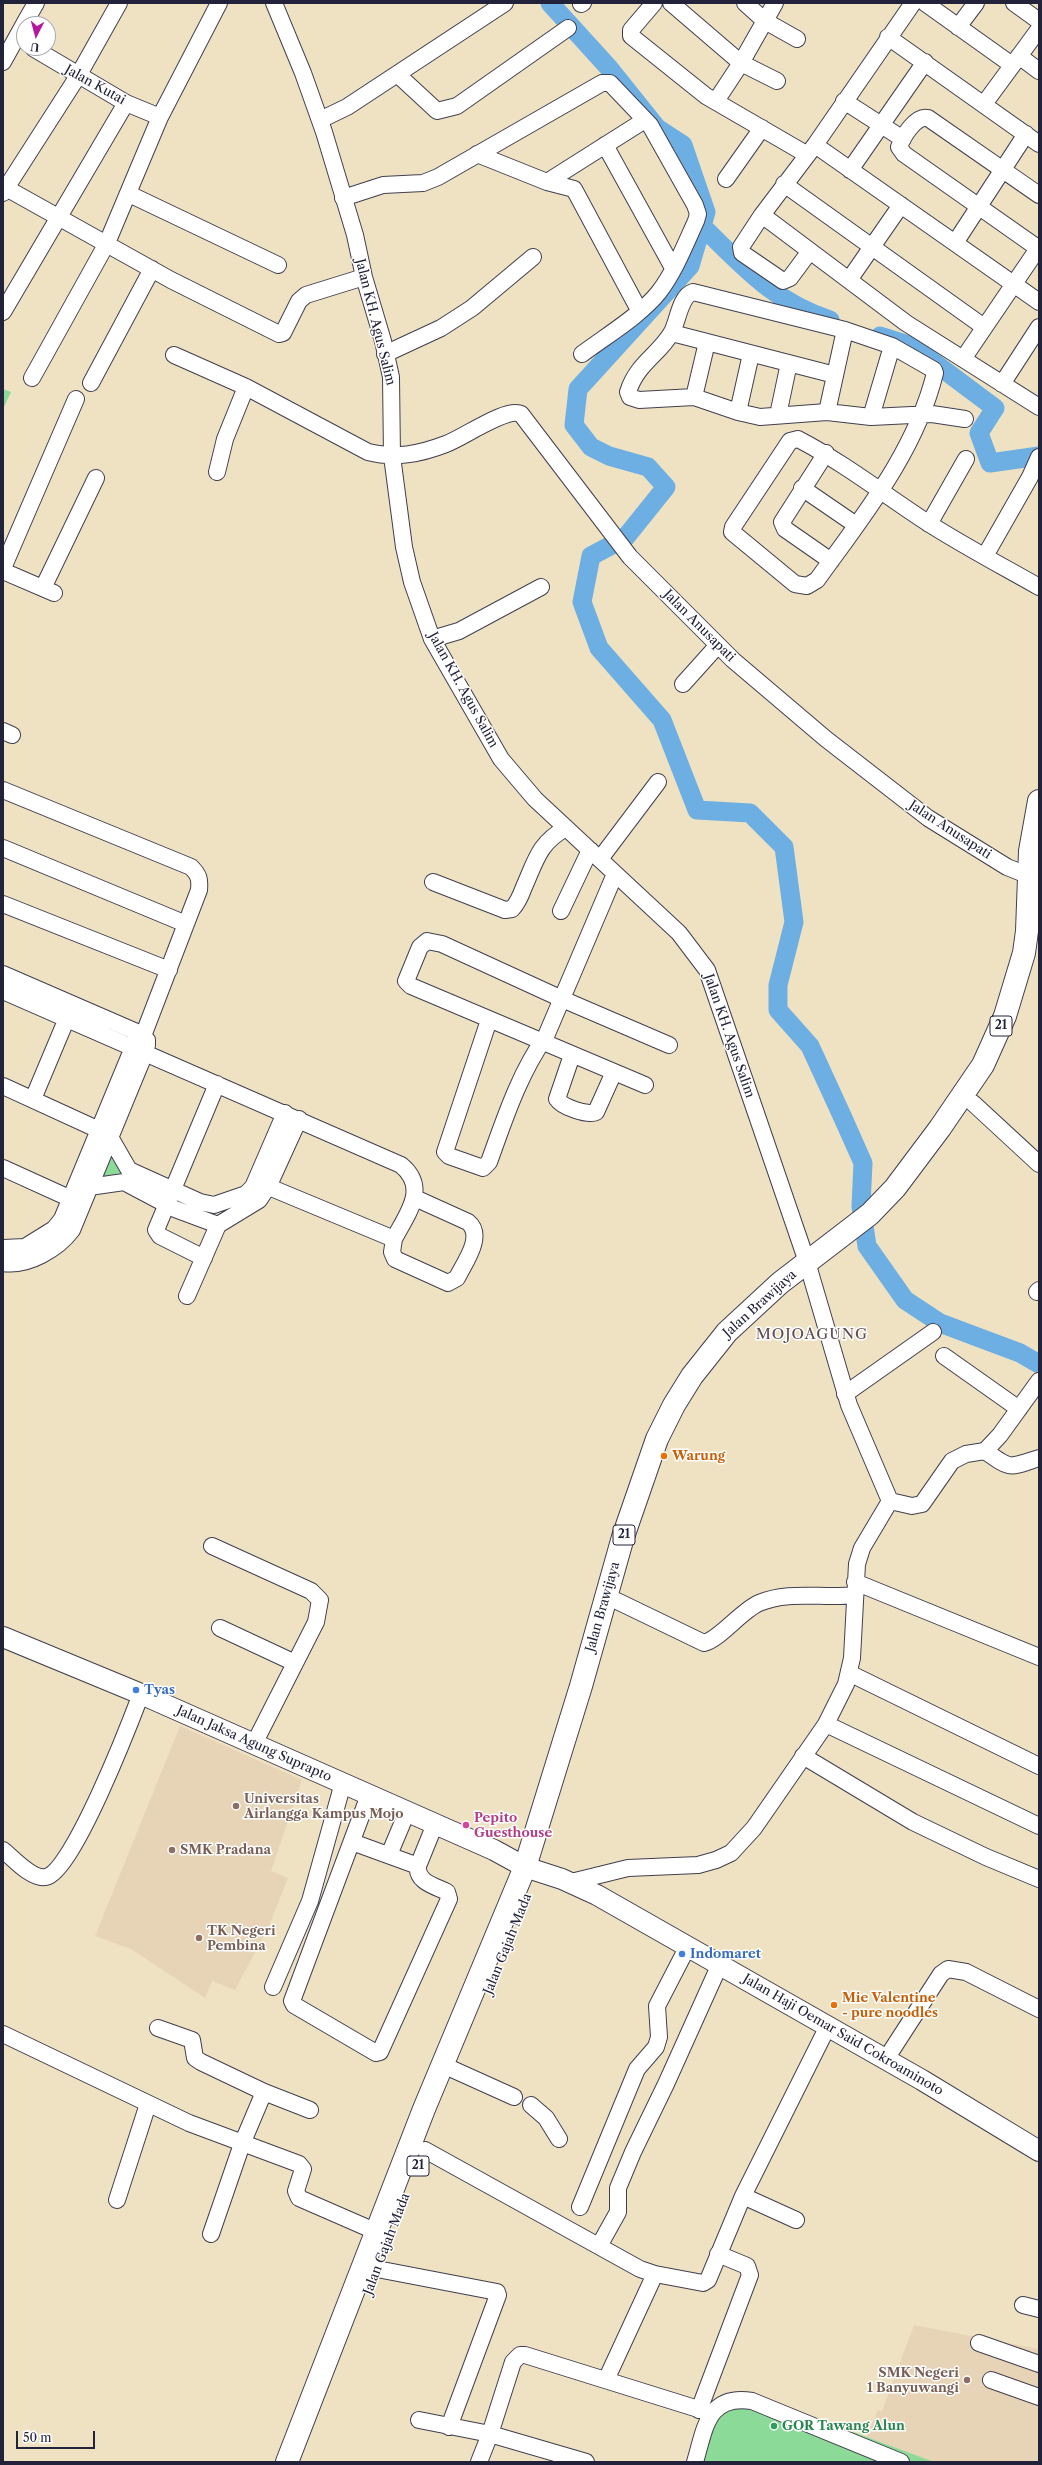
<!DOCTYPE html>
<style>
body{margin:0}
#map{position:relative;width:1042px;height:2465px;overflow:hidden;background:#efe2c3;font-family:"Libre Caslon Text",serif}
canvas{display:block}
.frame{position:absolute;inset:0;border:4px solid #22223b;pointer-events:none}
.north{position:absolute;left:16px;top:16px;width:40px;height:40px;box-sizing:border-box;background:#fff;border:1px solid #a7a7b1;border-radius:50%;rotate:186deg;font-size:11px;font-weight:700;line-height:16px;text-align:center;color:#22223b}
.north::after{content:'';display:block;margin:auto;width:14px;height:18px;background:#b5179e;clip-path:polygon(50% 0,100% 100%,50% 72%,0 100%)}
.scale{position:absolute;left:16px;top:2431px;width:79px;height:18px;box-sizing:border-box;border:2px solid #22223b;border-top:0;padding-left:5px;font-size:12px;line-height:14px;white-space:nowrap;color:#22223b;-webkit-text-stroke:3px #fff;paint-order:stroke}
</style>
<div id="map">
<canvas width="1042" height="2465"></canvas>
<div class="frame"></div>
<div class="north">U</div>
<div class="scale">50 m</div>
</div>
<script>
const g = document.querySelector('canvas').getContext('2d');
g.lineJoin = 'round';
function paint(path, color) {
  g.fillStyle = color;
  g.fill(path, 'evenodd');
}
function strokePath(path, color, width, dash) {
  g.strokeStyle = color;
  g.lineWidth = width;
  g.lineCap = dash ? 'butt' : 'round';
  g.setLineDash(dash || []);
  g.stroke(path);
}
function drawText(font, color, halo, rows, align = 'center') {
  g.font = font + ' "Libre Caslon Text",serif';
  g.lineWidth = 3;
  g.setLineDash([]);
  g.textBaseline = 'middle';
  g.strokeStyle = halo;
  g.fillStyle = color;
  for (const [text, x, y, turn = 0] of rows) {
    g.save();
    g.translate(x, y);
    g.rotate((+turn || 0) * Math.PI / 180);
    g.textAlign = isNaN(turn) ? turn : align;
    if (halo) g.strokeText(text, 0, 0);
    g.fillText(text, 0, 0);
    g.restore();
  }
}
paint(new Path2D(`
 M180,1726l122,54 -31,91 17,7 -19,48 -34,64 -23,-9 -7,17 -74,-49 -36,-13z
 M914,2325l125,24v113h-105l-68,-25 12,-27 4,1z`), '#e7d4b7');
paint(new Path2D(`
 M3,389l8,3 -8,17z
 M113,1153l8,21 -21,8z
 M751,2394l183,68h-234l13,-47z`), '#8cda98');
strokePath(new Path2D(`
 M550,3l59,65 48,60 26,17 23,67 -16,54 -112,123 -4,36 17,22 18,9 39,11 18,20 -41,51 -34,18 -9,46 17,46 63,72 35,90 53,3 34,34 10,75 -16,63v25l32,36 33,72 20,45 -2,43 6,40 38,54 35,23 80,30 19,11
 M702,226c40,39 73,77 128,94
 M880,336l32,10 83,62 -16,25 11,30 49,-7`), '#6dafe2', 19);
const minor = new Path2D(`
 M274,3l29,70 21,59 31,103 9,42 19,64 8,36 1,79 12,91 8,35 20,57 69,120 34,40 144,134 28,37 100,292 42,143 41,96 -28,47 -5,16 -5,94 -6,26 -20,40 -72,104 -23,25 -15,7 -18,5 -70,3 -57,14
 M654,3l-23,27v6l75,60 100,58
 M671,3l70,60 36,18
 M745,3l20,18 32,18
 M925,3l87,62
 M1014,3l25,18
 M581,4l2,-1
 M24,24l12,-21
 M958,27l18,-24
 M888,37l151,107
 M33,48l93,55 34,14
 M1019,56l20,15
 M3,62l21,-38
 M397,74l40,37 20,-5 111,-78
 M716,101l25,-38 34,-60
 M844,101l59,38
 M984,104l55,-75
 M320,120l27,-13 158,-104
 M605,145l68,123
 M815,145l224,157
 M477,154l70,28 27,7 65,121
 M850,170l75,-108
 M726,179l36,-51
 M547,182l98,-62
 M784,184l200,143
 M6,188l165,92 108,54 4,-1 16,-32 7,-6 58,-18
 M3,193l75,-117 41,-73
 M129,194l149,71
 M1039,195l-111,-77c-12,-3 -25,18 -29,29l5,7 135,95
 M343,198l40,-13 40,-2 15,-6 164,-94h8l40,42 45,80 3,9 -2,7c-11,24 -21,50 -37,71 -18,23 -53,44 -77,62
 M762,215l144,108 133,84
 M955,243l71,-109
 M810,251l-20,27 -7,3 -41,-28 -1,-6 21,-32 53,-70 98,-142
 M849,280l52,-75
 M3,312l123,-209
 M672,333l163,42
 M385,354l56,-26 31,-20 61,-51
 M174,355l72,32 122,65c27,7 52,2 78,-8 17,-6 60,-37 75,-30l109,143 103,103 93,79 102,79 79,49 30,12
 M963,359l76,-112
 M32,378l75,-135 53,-126 59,-114
 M91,383l61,-114
 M1002,384l37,-57
 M694,397l13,-55
 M738,412l13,-58
 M827,412l18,-82
 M778,415l11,-52
 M871,417l21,-71
 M965,419l-33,-5 -61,3 -44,-5 -67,5 -22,-5 -44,-15 -55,3 -9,-3 -2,-5c9,-29 31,-37 44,-60 6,-11 8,-36 21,-40l152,38 47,16 42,24 1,3c-19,78 -72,143 -118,207l-10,6 -12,-2 -63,-52 1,-5 57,-86 8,-2c46,24 87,56 130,84 36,23 74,43 111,64
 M826,453l-44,69 3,7 46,32
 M217,472l8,-33 21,-52
 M802,488l54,37
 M929,524l37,-65
 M985,556l45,-79 9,-20
 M3,568l73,-169
 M3,571l51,22
 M43,588l53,-110
 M432,639l27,-8 82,-44
 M683,684l35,-39
 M3,731l9,4
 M3,790l188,77c8,8 9,12 8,23l-56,146
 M3,848l183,76
 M600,859l58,-77
 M433,882l72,28 7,-1c6,-6 9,-14 12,-22 12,-27 15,-44 42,-59
 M3,904l166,66
 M561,911l29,-61
 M3,974l136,59
 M3,991l398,174c28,23 6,49 -7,74
 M489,1020l-44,132 4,4 34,12 6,-6c16,-44 30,-88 57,-126l69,-162
 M572,1055l-15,44c5,8 31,17 39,13l18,-40
 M645,1085l-234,-99 -5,-5 14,-34 7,-6 15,3 120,55 107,46
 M3,1086l96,44 11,7 19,33 71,32 14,3 32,-11 7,-7 32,-74
 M33,1099l34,-81
 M973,1103l66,61
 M3,1168l66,30
 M257,1182l137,57 -2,13 3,7 53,24 9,-5c7,-15 28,-42 11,-56l-53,-24
 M82,1185l7,2 35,-5 51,27 43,16 41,-25 10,-15 30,-66
 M3,1248l22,-1 29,-18 8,-10 77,-186 8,7v5l-2,8 -73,177c-14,19 -45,37 -69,33
 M204,1258l-44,-22 -4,-6 61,-146
 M1037,1292l2,-2
 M187,1296l31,-71
 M944,1356l75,53
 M845,1394l88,-62
 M985,1451l15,-16 39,-54
 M890,1501l22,5 10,-2 30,-43 14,-7 19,-3c27,19 23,17 54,7
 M212,1546l99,45 9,9 -4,22 -62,122
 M855,1582l184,75
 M617,1601l87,42c16,-4 37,-32 55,-40 30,-13 65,-4 96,-8
 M220,1628l75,35
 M849,1673l190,93
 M826,1724l213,102
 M803,1756l110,66 73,35 53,22
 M369,1795l-77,206 2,4 82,48 4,-1 69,-153 -2,-7c-12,-6 -31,-10 -29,-26l17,-42
 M352,1842l66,24
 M3,1850c10,8 29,30 43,27 27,-6 84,-154 95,-183
 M389,1855l18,-43
 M273,1987l37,-86 33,-118
 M158,2028l34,12 3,18 6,4 63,30 46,18
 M3,2034l186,89 110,41 4,5 -7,22 3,7 78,34
 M886,2059l55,-85 7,-5 18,3 73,37
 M443,2065l71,32
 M531,2105l15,13 13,21
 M425,2150l215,119 15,5 48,9 5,-3 35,-84 85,-170
 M743,2196l53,24
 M117,2200l31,-96
 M580,2207l57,-138 19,-22 3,-10 -2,-31 31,-60
 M211,2234l31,-90 22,-52
 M599,2246l19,-34v-24l15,-36 33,-68 54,-120
 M377,2269l120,23 1,3 -49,132
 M1023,2305l16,4
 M979,2343l60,21
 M606,2380l49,-106
 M991,2380l48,17
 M699,2410l51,-135 -3,-9 -29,-12
 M419,2420l71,14 23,-72 7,-7h5l186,58
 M479,2462l11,-28 96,28
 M695,2462c10,-33 12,-68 57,-61l149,61`);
const major = new Path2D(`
 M3,1637l138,57 353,156 31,17 37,12 35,16 325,185 117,71`);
const highway = new Path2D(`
 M287,2462l137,-353 101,-242 56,-181 42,-149 34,-98 17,-34 18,-29 35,-44 53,-49 90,-69 25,-26 45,-60 43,-63 22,-49 19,-63 3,-22 3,-80 9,-50`);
strokePath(minor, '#413f4f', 18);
strokePath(major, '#413f4f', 22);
strokePath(highway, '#413f4f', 24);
strokePath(minor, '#fff', 16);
strokePath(major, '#fff', 20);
strokePath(highway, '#fff', 22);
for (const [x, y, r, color] of [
 [664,1456,4,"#e8710a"],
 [136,1690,4,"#3f7fe0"],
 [236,1806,4,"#8d6e63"],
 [466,1825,4,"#d1479c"],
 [172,1850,4,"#8d6e63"],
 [199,1938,4,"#8d6e63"],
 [682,1954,4,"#3f7fe0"],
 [834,2005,4,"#e8710a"],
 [967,2380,4,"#8d6e63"],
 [774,2426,4,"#2e9e5b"]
]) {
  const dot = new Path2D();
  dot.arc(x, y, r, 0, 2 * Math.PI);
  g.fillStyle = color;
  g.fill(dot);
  strokePath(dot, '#fff', 1.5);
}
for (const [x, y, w] of [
 [1001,1026,22],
 [624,1535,22],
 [418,2166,22]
]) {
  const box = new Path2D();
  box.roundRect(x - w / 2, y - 10, w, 20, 3);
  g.fillStyle = '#fff';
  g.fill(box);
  strokePath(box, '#22223b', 1);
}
drawText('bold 12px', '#22223b', null, [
 ["21",1001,1026],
 ["21",624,1535],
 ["21",418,2166]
]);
drawText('13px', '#22223b', '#fff', [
 ["Jalan Kutai",95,85,29],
 ["Jalan KH. Agus Salim",375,322,76],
 ["Jalan Anusapati",699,626,45],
 ["Jalan KH. Agus Salim",463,690,61],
 ["Jalan Anusapati",950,830,33],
 ["Jalan KH. Agus Salim",729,1036,71],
 ["Jalan Brawijaya",760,1304,-42],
 ["Jalan Brawijaya",603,1607,-74],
 ["Jalan Jaksa Agung Suprapto",254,1744,24],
 ["Jalan Gajah Mada",508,1944,-68],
 ["Jalan Haji Oemar Said Cokroaminoto",843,2035,30],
 ["Jalan Gajah Mada",387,2244,-69]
]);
drawText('bold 13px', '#c56008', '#fff', [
 ["Warung",672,1456],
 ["Mie Valentine",842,1998],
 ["- pure noodles",842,2013]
], 'left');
drawText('bold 13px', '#366cbe', '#fff', [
 ["Tyas",144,1690],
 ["Indomaret",690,1954]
], 'left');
drawText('bold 13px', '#785e54', '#fff', [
 ["Universitas",244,1799],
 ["Airlangga Kampus Mojo",244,1814],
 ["SMK Pradana",180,1850],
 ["TK Negeri",207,1931],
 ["Pembina",207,1946],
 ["SMK Negeri",959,2373,"right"],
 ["1 Banyuwangi",959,2388,"right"]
], 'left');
drawText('bold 13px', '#b23c85', '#fff', [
 ["Pepito",474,1818],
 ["Guesthouse",474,1833]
], 'left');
drawText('bold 13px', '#27864d', '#fff', [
 ["GOR Tawang Alun",782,2426]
], 'left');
g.letterSpacing = '1px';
drawText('15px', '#5f4e51', '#fff', [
 ["MOJOAGUNG",812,1335]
]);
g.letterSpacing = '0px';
</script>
